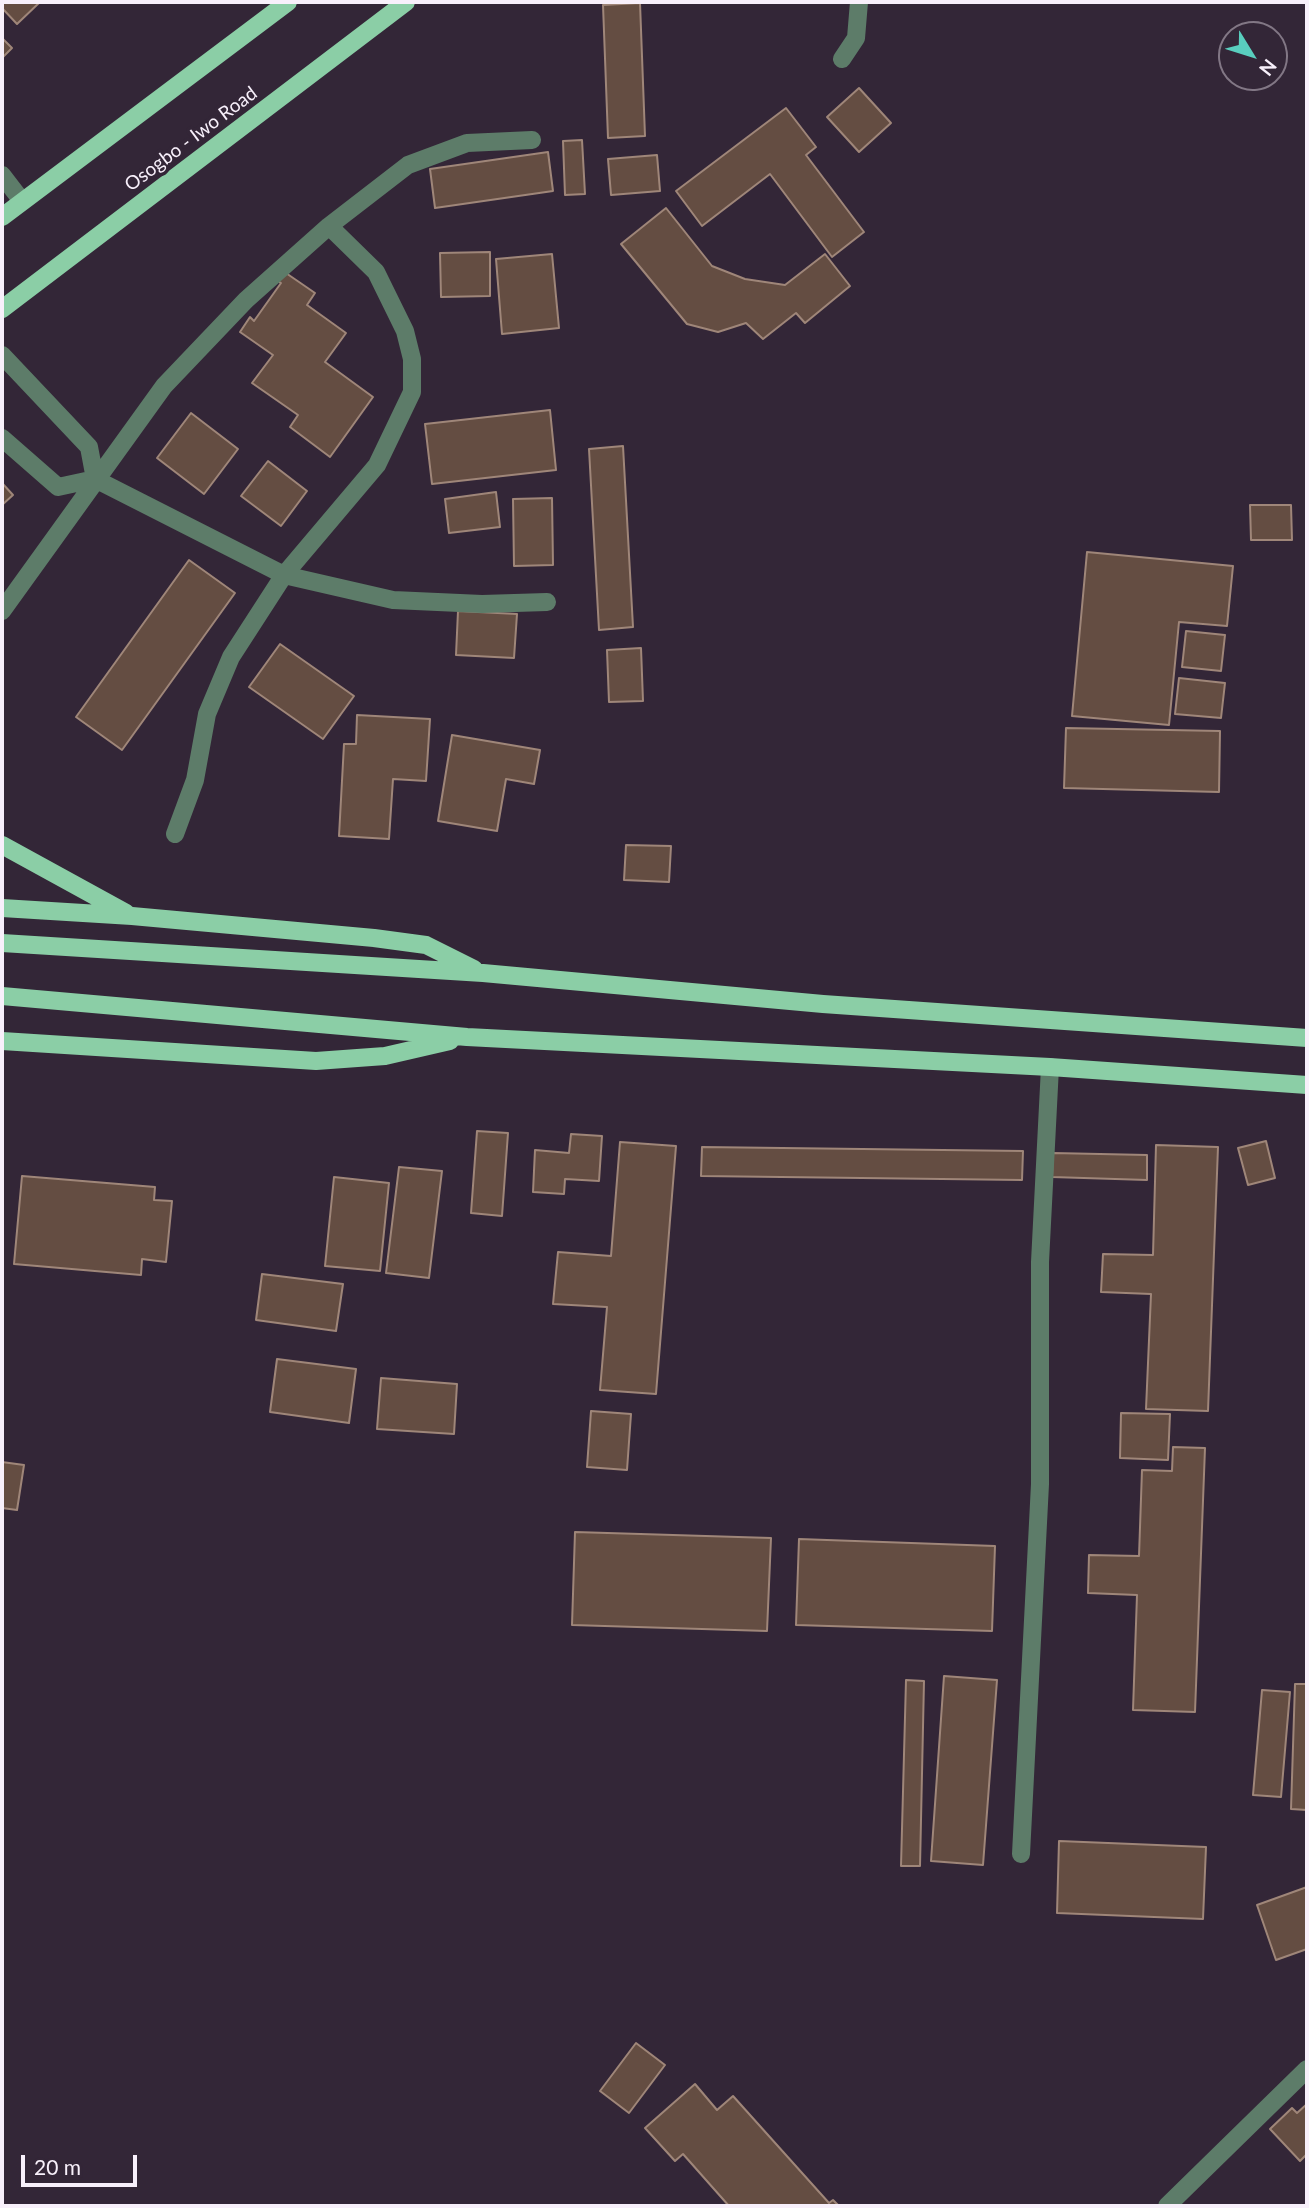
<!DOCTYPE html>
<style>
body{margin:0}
#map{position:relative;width:1309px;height:2208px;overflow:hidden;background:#332637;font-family:Lato,sans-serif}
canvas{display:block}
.frame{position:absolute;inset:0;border:4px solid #f8f0fb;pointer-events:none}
.north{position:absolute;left:1218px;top:21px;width:70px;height:70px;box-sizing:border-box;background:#332637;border:2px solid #827785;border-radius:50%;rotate:128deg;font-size:19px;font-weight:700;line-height:28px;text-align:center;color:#f8f0fb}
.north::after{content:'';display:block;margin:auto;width:24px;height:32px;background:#59cebe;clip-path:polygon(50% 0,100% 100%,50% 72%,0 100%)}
.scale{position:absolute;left:21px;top:2155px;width:116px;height:32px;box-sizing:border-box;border:4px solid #f8f0fb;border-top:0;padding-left:9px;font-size:21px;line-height:24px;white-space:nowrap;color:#f8f0fb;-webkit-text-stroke:5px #332637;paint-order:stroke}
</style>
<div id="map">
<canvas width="1309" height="2208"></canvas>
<div class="frame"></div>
<div class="north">N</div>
<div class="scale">20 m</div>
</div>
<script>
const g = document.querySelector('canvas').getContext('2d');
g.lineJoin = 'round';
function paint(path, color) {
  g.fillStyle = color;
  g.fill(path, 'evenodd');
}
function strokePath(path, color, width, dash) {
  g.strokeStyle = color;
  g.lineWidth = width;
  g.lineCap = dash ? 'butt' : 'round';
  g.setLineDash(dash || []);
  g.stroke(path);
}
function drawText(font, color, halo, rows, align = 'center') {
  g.font = font + ' Lato,sans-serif';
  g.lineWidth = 7;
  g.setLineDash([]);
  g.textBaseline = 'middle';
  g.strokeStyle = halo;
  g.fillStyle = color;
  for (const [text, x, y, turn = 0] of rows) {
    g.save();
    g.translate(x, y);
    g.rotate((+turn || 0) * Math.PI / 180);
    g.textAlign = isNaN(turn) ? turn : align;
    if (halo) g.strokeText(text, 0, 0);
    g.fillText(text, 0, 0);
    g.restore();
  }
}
const building = new Path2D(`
 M2,2h38l-23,22 -15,-16z
 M640,3l5,133 -37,2 -5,-133z
 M2,38l10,10 -10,10z
 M859,88l32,35 -32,29 -32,-35z
 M786,108l30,39 -10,8 58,77 -32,25 -62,-83 -68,52 -26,-35z
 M582,140l3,54 -20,1 -2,-54z
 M548,152l5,39 -118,17 -5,-39z
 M657,155l3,36 -49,4 -3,-36z
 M666,208l46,58 33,13 40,6 40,-31 25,32 -45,37 -9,-10 -33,26 -17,-16 -28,9 -31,-8 -66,-80z
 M490,252v44l-49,1 -1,-44z
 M552,254l7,74 -57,6 -6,-75z
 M283,271l32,22 -8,12 39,28 -21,29 48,35 -43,60 -40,-30 8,-12 -46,-32 21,-28 -33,-23 10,-15 4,4 27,-38 -5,-3z
 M550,410l6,60 -124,14 -7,-60z
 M191,413l47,36 -34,45 -47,-36z
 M623,446l10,181 -34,3 -10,-181z
 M268,461l39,30 -26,35 -40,-30z
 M2,483l11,12 -11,10z
 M496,492l4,35 -51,6 -4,-34z
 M552,498l1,67 -39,1 -1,-67z
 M1250,505h41l1,35h-41z
 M1087,552l146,14 -6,60 -48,-4 -10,103 -97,-9z
 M189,560l46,33 -113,157 -46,-33z
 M458,611l59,3 -3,44 -58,-3z
 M1186,631l39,4 -4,36 -39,-4z
 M280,644l74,52 -31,43 -74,-52z
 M641,648l2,53 -34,1 -2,-52z
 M1179,678l46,5 -4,35 -46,-4z
 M357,715l73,4 -4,62 -33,-2 -4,60 -50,-3 5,-92h12z
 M1066,728l154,3 -1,61 -155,-4z
 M452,735l88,15 -6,34 -28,-5 -9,52 -59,-10z
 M626,845l45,1 -2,36 -45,-2z
 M477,1131l31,2 -6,83 -31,-3z
 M571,1134l31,2 -3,45 -34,-2 -1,15 -31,-2 2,-42 34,3z
 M1266,1141l9,37 -27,7 -10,-37z
 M620,1142l56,4 -20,248 -56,-4 7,-83 -54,-3 5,-52 53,4z
 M1156,1145l62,2 -10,264 -62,-2 5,-115 -50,-2 2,-38 50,1z
 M702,1147l321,4 -1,29 -321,-4z
 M1053,1153l94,2v25l-95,-3z
 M399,1167l43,4 -13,107 -43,-5z
 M22,1176l133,11 -1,13 18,1 -6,61 -24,-3 -1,16 -127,-11z
 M334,1177l55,6 -9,88 -55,-5z
 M262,1274l81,10 -7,47 -80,-11z
 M277,1359l79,10 -7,54 -79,-11z
 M381,1378l76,6 -3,50 -77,-5z
 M591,1411l40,3 -4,56 -40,-3z
 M1121,1413l49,1 -2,46 -48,-2z
 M1173,1447l32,1 -10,264 -62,-2 4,-115 -49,-2 1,-38 50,1 3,-86 30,1z
 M2,1462l22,3 -7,45 -15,-2z
 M575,1532l196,6 -4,93 -195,-6z
 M799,1539l196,7 -3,85 -196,-6z
 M944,1676l53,4 -14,185 -52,-4z
 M906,1680l18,1 -4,185h-19z
 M1295,1684h12v126l-16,-1z
 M1262,1690l28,2 -9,105 -28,-2z
 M1059,1841l147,6 -3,72 -146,-6z
 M1307,1887v62l-31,11 -19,-55z
 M636,2043l29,22 -36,48 -29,-22z
 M695,2084l22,26 16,-14 96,107 4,-3 6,6h-110l-46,-52 -8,7 -30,-33z
 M1307,2104v50l-7,7 -30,-32 22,-21 5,5z`);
paint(building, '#644d42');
strokePath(building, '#9f8679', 2);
strokePath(new Path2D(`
 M842,59l14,-21 3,-36
 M2,175l20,26
 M2,355l87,92 6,32
 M2,438l56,49 37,-8 189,96 109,25 89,4 65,-2
 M2,611l162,-225 82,-86 83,-74 79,-61 59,-22 65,-3
 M175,834l20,-54 12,-66 24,-57 53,-82 93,-110 35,-73v-33l-7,-28 -29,-59 -47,-46
 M1021,1854l19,-370v-222l10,-195
 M1167,2206l140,-137`), '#5d7c69', 18);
strokePath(new Path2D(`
 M2,217l286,-215
 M2,309l404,-307
 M2,845l124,68
 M2,908l130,8 242,22 52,7 48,24
 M2,943l481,30 340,31 484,34
 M2,996l465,41 583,30 257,18
 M2,1041l314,20 69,-5 65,-15`), '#8bcea6', 18);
drawText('19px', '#f8f0fb', '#332637', [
 ["Osogbo - Iwo Road",191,139,-37]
]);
</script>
